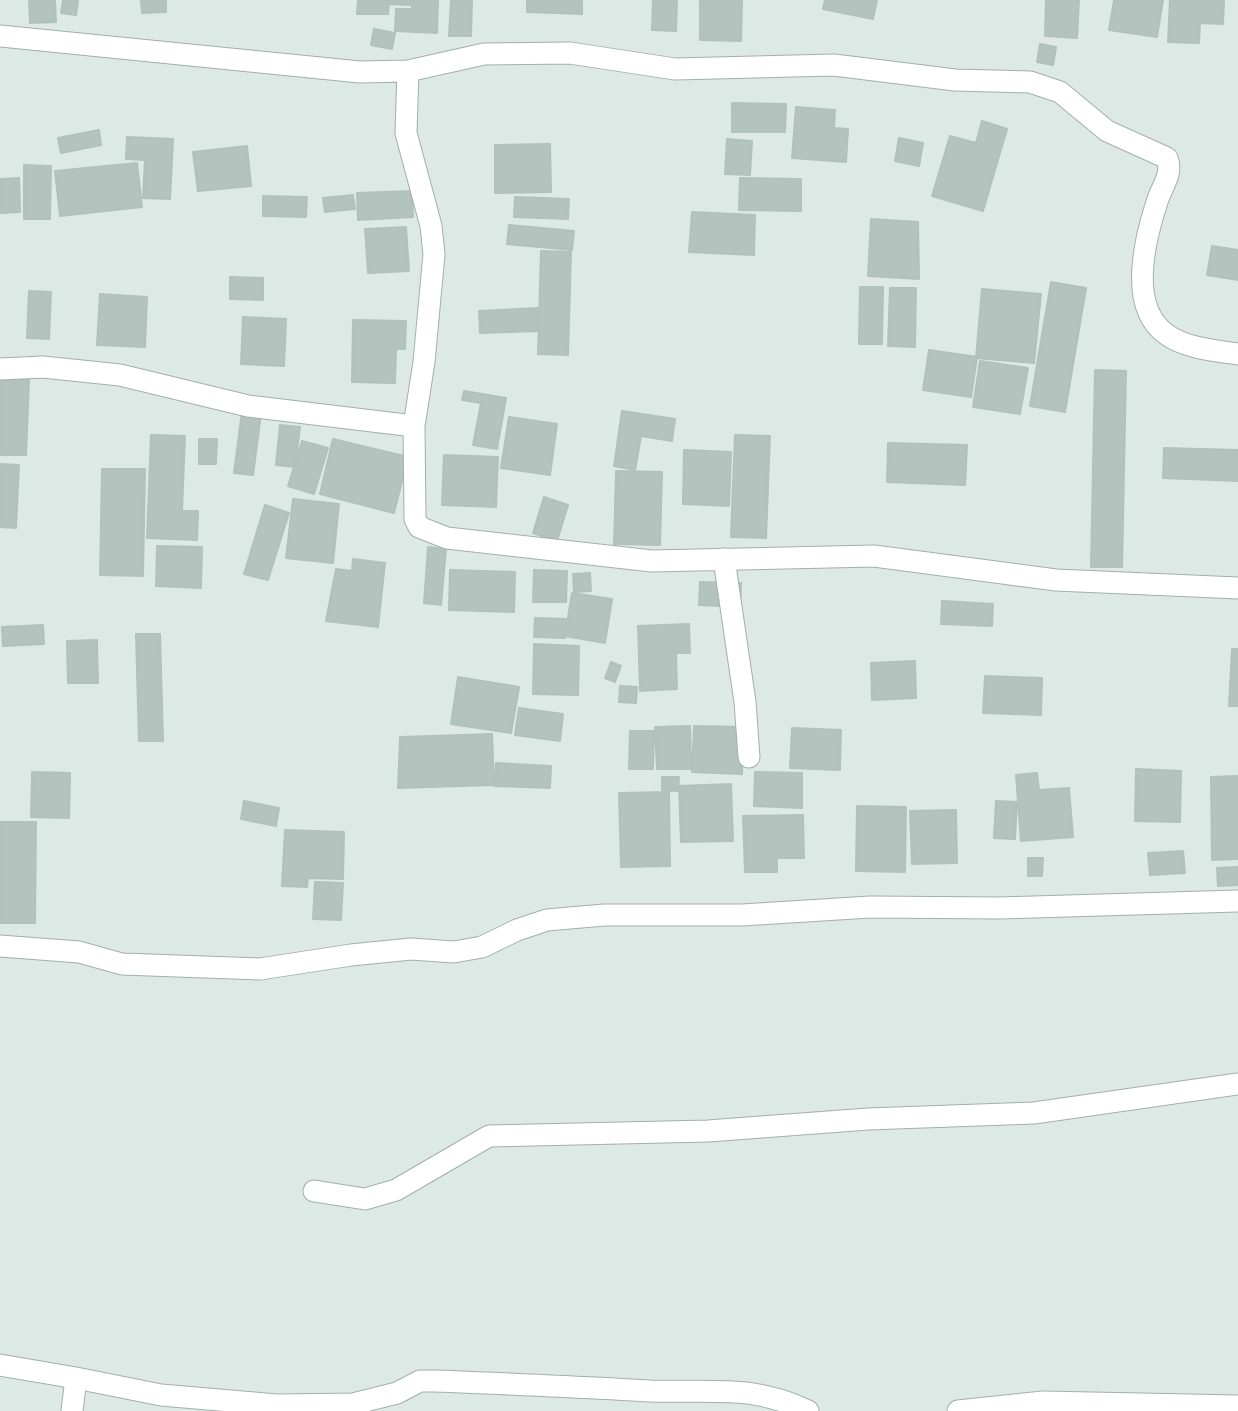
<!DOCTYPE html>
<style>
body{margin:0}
canvas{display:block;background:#dde9e4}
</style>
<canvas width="1238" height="1411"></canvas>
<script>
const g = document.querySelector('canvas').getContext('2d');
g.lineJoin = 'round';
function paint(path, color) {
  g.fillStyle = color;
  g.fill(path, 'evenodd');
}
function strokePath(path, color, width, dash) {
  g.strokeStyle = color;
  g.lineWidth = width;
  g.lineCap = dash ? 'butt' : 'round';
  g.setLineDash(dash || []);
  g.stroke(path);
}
const building = new Path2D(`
 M29,0h26l1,22 -26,1z
 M63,0h15l-2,15 -15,-2z
 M141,0h25v12l-24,1z
 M358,0h52v5l-21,-1 -1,10h-31z
 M412,0h26l-1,33 -42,-2 1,-22h16z
 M451,0h21l-1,36h-22z
 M527,0h55v14l-55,-2z
 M653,0h24l-1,31 -24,-1z
 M700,0h42l-1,41 -41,-1z
 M825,0h52l-4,19 -50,-10z
 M1046,0h33l-2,38 -32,-2z
 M1114,0h49l-6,37 -48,-7z
 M1170,0h54l-1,24 -23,-1 -1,20 -31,-1z
 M374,29l21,4 -3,16 -21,-4z
 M1040,44l16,3 -3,18 -16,-3z
 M732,103l54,1 -1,28h-53z
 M796,107l39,3 -1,18 14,1 -2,33 -54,-4z
 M982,121l25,8 -24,82 -51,-15 18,-60 26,7z
 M99,130l2,15 -40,8 -3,-15z
 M127,137l46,2 -3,60 -27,-1 2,-38 -19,-1z
 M899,138l24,5 -4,23 -24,-5z
 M727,139l25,2 -2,34 -25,-1z
 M550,144l1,48 -56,1v-48z
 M247,146l4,40 -53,5 -5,-39z
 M137,163l5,44 -82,9 -5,-45z
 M24,165l27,1 -1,53h-26z
 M19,178l1,34 -20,1v-34z
 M740,178l61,1v32l-62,-1z
 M412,191l1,26 -55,3 -1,-27z
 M353,195l2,14 -30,3 -2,-14z
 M263,196l44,1 -1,20 -43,-1z
 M515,197l54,2 -1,20 -54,-2z
 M692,212l63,3 -1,40 -65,-3z
 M871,219l47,3 1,57 -51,-3z
 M509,225l65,6 -2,19 -65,-6z
 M406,227l3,44 -41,2 -3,-44z
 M1212,246l26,4v30l-31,-5z
 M541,251l30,1 -3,103 -30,-1z
 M230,277l33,1v22l-33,-1z
 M1051,282l35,6 -21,124 -35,-6z
 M860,287h23l-1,57h-23z
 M890,288h26l-1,59 -27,-1z
 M982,289l59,5 -7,69 -58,-5z
 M29,291l22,1 -2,47 -22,-1z
 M100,294l47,3 -2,50 -48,-2z
 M538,308v23l-58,2 -1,-22z
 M243,317l43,2 -2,47 -43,-2z
 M353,320l53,1 -1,28h-9l-1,34 -43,-1z
 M929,350l48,7 -6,40 -48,-7z
 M980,361l48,7 -8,46 -47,-7z
 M1095,370l31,1 -4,196h-31z
 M0,379l29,1 -3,75h-26z
 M464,391l42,7 -9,51 -24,-4 8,-42 -19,-3z
 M242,411l19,3 -8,61 -19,-2z
 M622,411l53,8 -3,22 -31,-5 -6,34 -21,-4z
 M509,417l48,7 -7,51 -49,-7z
 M280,425l20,2 -5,40 -19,-2z
 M151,435l34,1 -3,75h16l-1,29 -50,-2z
 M735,435l35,1 -4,102 -35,-1z
 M199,439h18l-1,25h-17z
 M333,439l75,18 -14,56 -74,-19z
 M302,441l26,7 -14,46 -26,-8z
 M888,443l79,2 -2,40 -78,-3z
 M1164,448l74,2v31l-75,-3z
 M684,450l47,2 -2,54 -46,-2z
 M444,455l54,2 -2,50 -54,-2z
 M0,464l19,1 -3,63 -16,-1z
 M102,469h43l-2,107 -43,-1z
 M616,471l46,1 -2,73 -46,-1z
 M544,497l24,8 -11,36 -24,-8z
 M293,499l46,5 -6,59 -47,-5z
 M265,505l24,8 -21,67 -24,-6z
 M157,546l45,1 -1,41 -45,-2z
 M428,547l18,2 -5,56 -17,-2z
 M353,559l32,4 -7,64 -52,-6 10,-52 16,2z
 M450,570l65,2 -1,40 -65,-2z
 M534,570l33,1 -1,31h-33z
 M590,573l1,18 -17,1 -1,-18z
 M700,582l41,1 -1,24 -41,-2z
 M572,593l40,6 -7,44 -40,-7z
 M942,601l51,3 -1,22 -51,-2z
 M535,618l31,1 -1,19 -31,-1z
 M689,624l1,29h-14l1,36 -37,2 -2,-65z
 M43,625l1,19 -41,2 -1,-19z
 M136,634h24l3,107h-24z
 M97,640l1,43h-30l-1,-42z
 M534,644l45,2 -1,49 -45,-1z
 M1232,649h6v57h-9z
 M915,661l1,37 -44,2 -1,-37z
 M611,662l10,4 -6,16 -10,-4z
 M985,676l57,2 -1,37 -58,-2z
 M458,677l61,10 -8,46 -60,-9z
 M620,686l17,1 -1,16 -17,-1z
 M519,708l44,6 -3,27 -45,-6z
 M690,726l1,43h-34l-2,-42z
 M694,726l49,1 -1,47 -50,-2z
 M792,728l49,2 -1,40 -50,-2z
 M630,731h24l-1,38h-24z
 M492,734l2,51 -96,3 2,-51z
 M496,763l55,3 -1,22 -55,-2z
 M1136,769l45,2 -1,51 -45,-1z
 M32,772l38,1 -1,45 -38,-1z
 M755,772l47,1v35l-48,-2z
 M1037,773l2,17 30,-2 4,49 -52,4 -5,-66z
 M1238,776v83l-26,1 -1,-83z
 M662,777h17l-1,14 -16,-1z
 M731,784l2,57 -52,1 -2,-56z
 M669,792l1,74 -49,1 -2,-74z
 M244,801l35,7 -3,18 -35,-7z
 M996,801l21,1 -2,37 -21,-1z
 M857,806l49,1 -1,65 -49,-1z
 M956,810l1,53 -45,1 -2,-53z
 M803,815l1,43h-27v14h-32l-2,-56z
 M0,822h36l-1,101h-35z
 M285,830l59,2 -1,47 -35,-1 -1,9 -25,-1z
 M1183,851l2,22 -35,2 -2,-22z
 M1028,858h15l-1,18h-14z
 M1238,867v18l-20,1 -1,-18z
 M315,882l28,1 -2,37 -28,-1z`);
paint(building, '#b3c3bd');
strokePath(building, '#b0c2bb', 2);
const minor = new Path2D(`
 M0,36l360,36 48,-1 76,-17 86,-1 105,16 159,-4 121,15 75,2 30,10 47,39 60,27c6,15 -4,27 -9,41 -13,39 -31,107 8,135 18,14 50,17 72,20
 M408,71l-2,62 25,93 3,28 -10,108 -10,64 1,93 4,8 28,11 205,23 222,-5 182,24 182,8
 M0,369l43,-2 77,8 128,31 166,20
 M724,559l21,143 4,55
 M0,946l79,6 43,12 138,5 91,-14 60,-6 43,3 28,-5 35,-17 30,-10 57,-5h138l128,-8 129,1 239,-7
 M314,1191l51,8 31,-9 93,-54 219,-5 160,-12 166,-6 204,-29
 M0,1365l76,13
 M72,1411l4,-33 85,17 116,10 76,-1 44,-11 23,-12h16c71,3 143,6 214,10 61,2 101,-7 158,20
 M958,1411l85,-9 195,4`);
strokePath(minor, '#a1b0ab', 23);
strokePath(minor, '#fff', 21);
</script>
